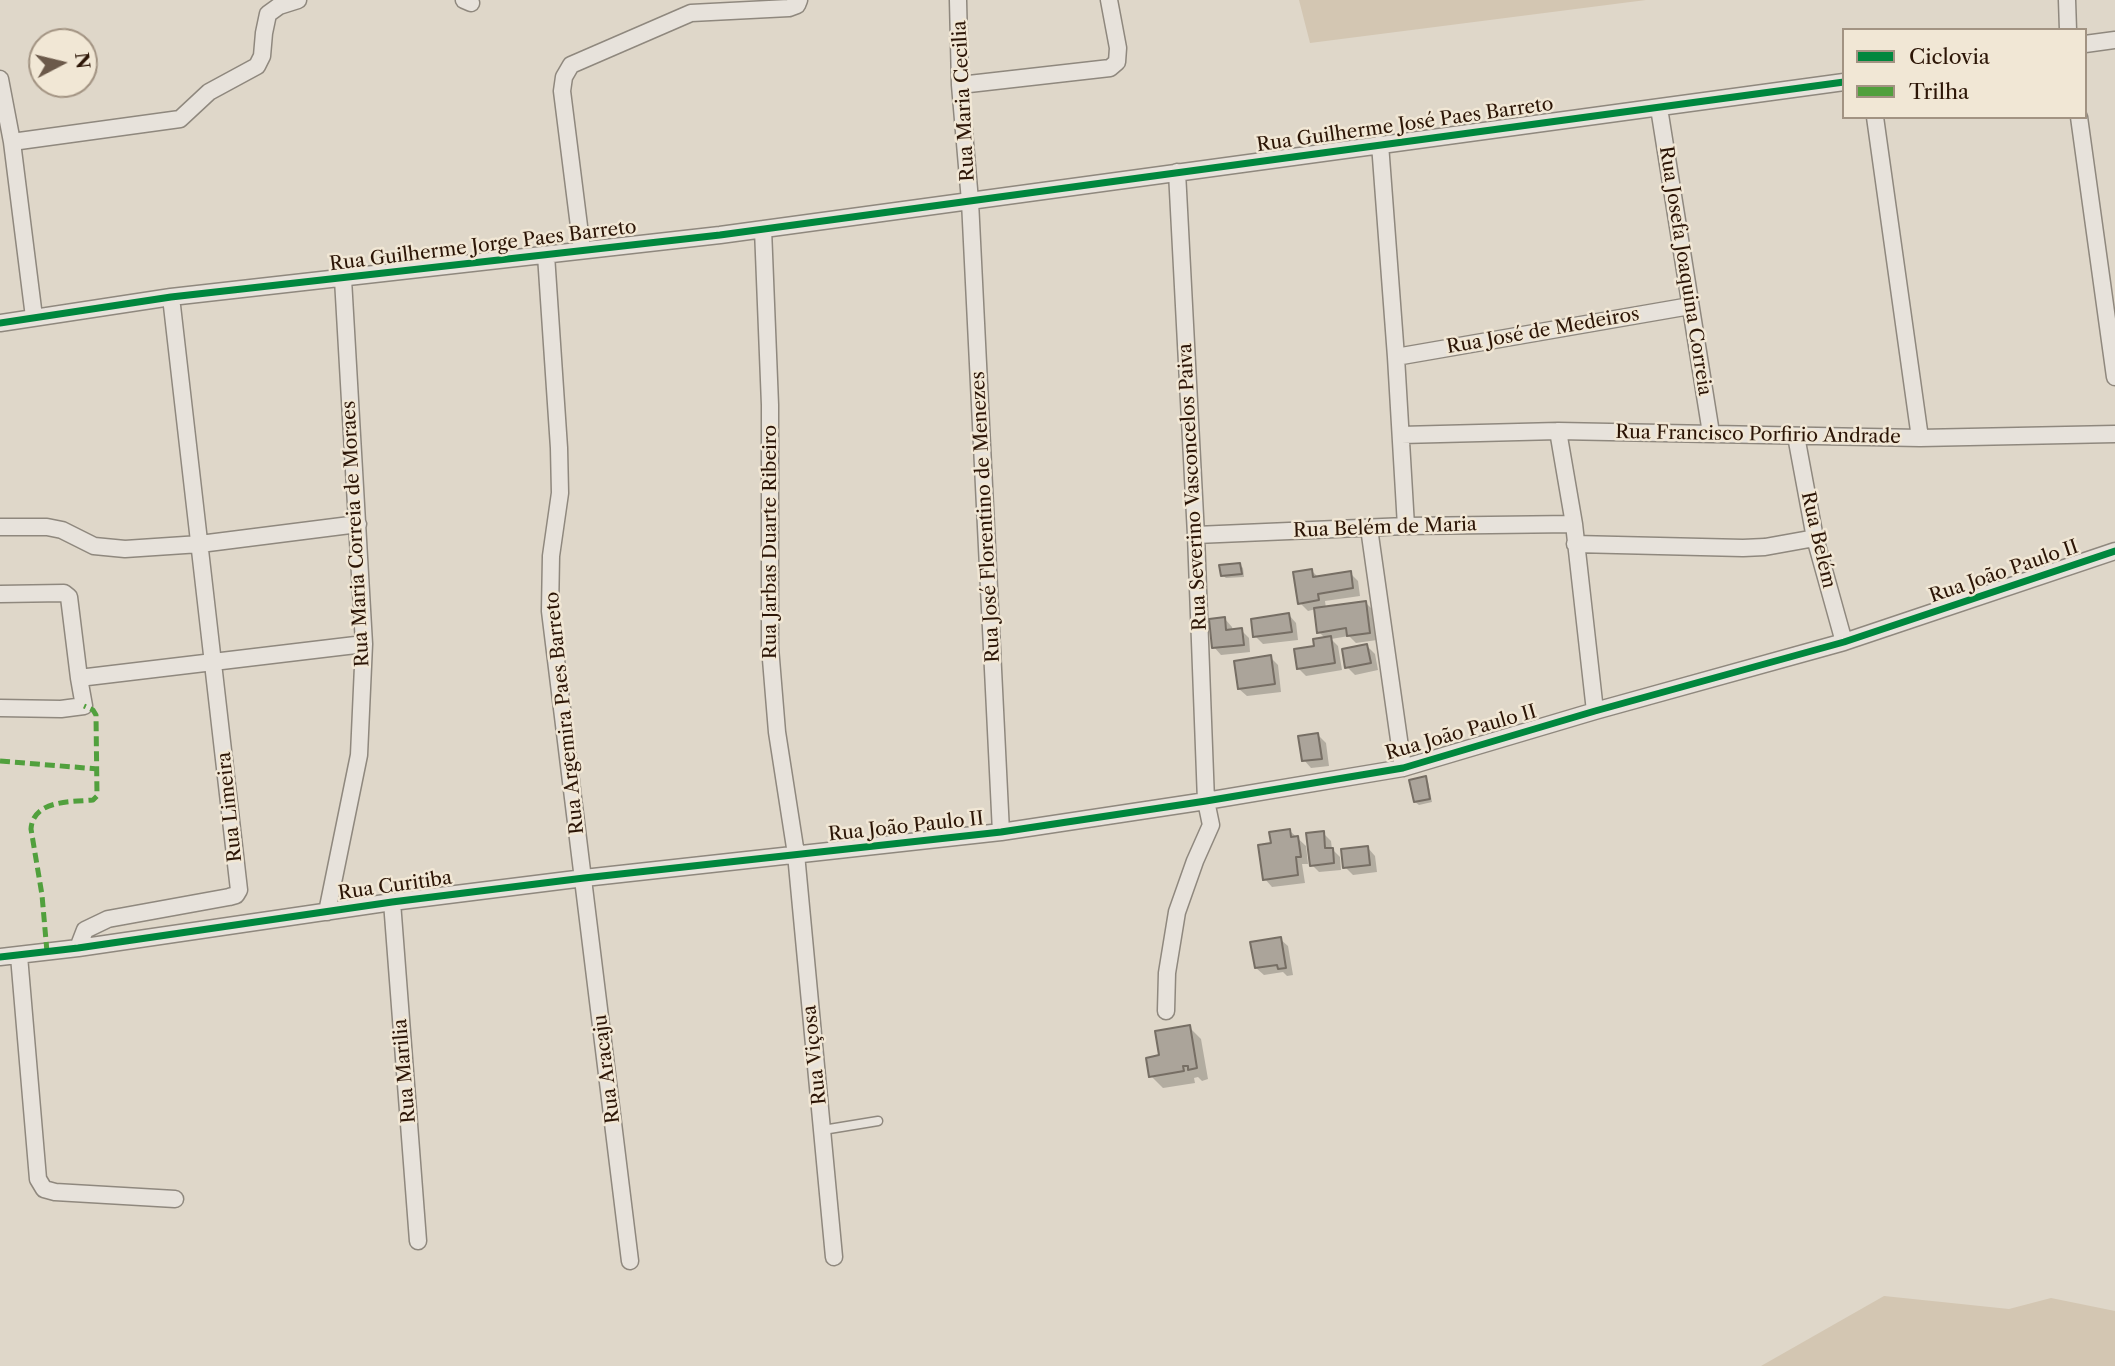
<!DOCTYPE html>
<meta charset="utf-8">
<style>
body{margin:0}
#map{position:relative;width:2115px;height:1366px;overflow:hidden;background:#dfd7c9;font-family:"Libre Caslon Text",serif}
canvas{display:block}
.legend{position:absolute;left:1842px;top:28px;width:245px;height:91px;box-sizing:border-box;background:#f1e7d5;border:2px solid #a29382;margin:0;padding:9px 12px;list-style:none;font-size:21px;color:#2c1506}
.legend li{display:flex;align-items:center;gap:14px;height:35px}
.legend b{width:35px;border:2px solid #a29382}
.north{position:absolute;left:28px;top:28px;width:70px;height:70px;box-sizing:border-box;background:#f1e7d5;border:2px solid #a29382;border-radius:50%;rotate:83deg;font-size:19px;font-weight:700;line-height:28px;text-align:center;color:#2c1506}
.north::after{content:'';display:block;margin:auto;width:24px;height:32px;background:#6b594a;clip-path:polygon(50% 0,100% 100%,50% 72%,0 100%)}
</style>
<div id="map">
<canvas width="2115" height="1366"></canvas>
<ul class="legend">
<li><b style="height:9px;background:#00873e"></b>Ciclovia</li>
<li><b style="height:9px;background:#51a03d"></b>Trilha</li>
</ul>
<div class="north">N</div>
</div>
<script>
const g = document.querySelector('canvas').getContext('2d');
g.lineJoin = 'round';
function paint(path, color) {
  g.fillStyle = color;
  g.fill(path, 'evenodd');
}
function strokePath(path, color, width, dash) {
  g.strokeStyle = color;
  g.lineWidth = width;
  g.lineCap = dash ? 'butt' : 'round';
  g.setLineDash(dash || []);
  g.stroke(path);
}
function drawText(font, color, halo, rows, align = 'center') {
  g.font = font + ' "Libre Caslon Text",serif';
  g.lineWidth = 5;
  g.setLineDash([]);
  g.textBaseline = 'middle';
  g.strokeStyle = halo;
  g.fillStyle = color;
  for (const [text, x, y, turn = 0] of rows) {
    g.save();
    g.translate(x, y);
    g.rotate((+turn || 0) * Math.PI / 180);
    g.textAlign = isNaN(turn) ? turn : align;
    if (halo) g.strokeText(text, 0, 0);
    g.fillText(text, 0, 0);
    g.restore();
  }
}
paint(new Path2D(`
 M1299,0h347l-336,43z
 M1884,1296l125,13 42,-11 64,13v55h-354z`), '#d3c6b2');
paint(new Path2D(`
 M1240,565l3,3 1,9 -18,1 -4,-3z
 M1312,571l7,7 31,-5 8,8 2,15 -35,5 1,7 39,-6 8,8 4,30 -21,3 -7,-7 -18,3 7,7 4,24 -36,6 -8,-8 28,-29 -7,-7 -3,-23 -8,2 -8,-8z
 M1289,615l7,8 2,17 -35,4 -8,-8z
 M1225,619l7,8 1,4 8,-1 8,8 1,14 -29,3 -7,-8z
 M1367,646l8,8 3,16 -23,5 -8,-8z
 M1270,657l8,8 3,27 -34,4 -8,-7z
 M1318,735l8,8 3,23 -18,2 -7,-8z
 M1425,778l3,4 4,20 -13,3 -4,-3z
 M1290,831l16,15 2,18h-6l3,19 -33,4 -7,-8 8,-34z
 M1323,833l8,8 1,8 8,8 1,13 -22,2 -8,-8z
 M1368,848l7,8 2,16 -24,3 -8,-8z
 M1280,939l8,7 5,29 -6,1 -4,-4 -19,3 -8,-7z
 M1189,1027l12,12 7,40 -6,2 -4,-4 -4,1 1,5 -32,5 -12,-12 10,-19z`), '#0003');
const building = new Path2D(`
 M1240,563l2,11 -21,2 -2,-11z
 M1312,569l1,8 38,-6 2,17 -35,6 1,6 -21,4 -5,-32z
 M1366,601l4,32 -23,3 -1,-8 -29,5 -3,-25z
 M1289,613l3,19 -39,5 -2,-18z
 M1225,617l1,13 16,-2 2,17 -32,3 -3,-29z
 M1331,636l4,27 -38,6 -3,-20 20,-3 -1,-7z
 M1367,644l4,19 -26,5 -3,-19z
 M1271,655l4,29 -37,5 -4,-28z
 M1318,733l4,26 -20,2 -4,-25z
 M1426,776l4,23 -16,3 -5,-22z
 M1290,829l1,8 7,-1 3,21h-5l2,18 -35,5 -5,-35 13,-2 -2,-11z
 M1324,831l1,17h8l1,15 -24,3 -4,-33z
 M1368,846l2,19 -27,3 -2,-19z
 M1281,937l5,31 -8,1 -1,-4 -22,3 -5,-26z
 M1190,1025l7,43 -9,2v-4h-5l1,5 -35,6 -3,-19 13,-3 -4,-24z`);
paint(building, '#aba49a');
strokePath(building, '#766e64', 2);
const lane = new Path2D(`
 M823,1130l55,-9`);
const street = new Path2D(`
 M464,0l7,3
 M958,0l2,85 10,116 31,631
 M2067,0l1,30
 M2085,44l30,-4
 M0,79l12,63 22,175
 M960,85l150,-17 7,-6 1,-14 -9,-48
 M1659,108l52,325
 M1875,117l45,321
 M2079,117l36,260
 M12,142l168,-23 29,-27 48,-26 5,-10 2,-23 4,-19 11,-8 19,-6
 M1380,144l16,213 10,169
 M763,229l7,176v242l7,85 19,122 38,403
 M582,250l-20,-159 2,-14 7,-12 120,-52 98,-5 8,-3 2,-5
 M546,255l13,193 1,45 -9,63 -1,55 80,650
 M0,323l171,-26 549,-62 1124,-153
 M1396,357l294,-51
 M1558,431l16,93 21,187
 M1401,435l157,-4 362,7 195,-4
 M1796,436l19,102 29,104
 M0,527h47l15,3 32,16 31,3 75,-5 158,-20
 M1369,528l34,240
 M1196,535l210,-9 168,-2
 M1575,544l168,4 22,-1 50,-9
 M0,594l64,-1 5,4 10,81
 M0,708l61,1 23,-3 -5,-28 285,-34
 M392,902l26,339
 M327,912l32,-157 5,-111 -21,-365
 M78,948l7,-18 23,-11 121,-22 7,-2 3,-5 -68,-593
 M19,956l19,223 6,10 11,3 120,7
 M0,957l78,-9 314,-46 192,-24 417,-46 205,-31 197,-33 192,-57 249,-69 271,-91
 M1166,1011l1,-38 10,-61 18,-51 16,-36 -5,-24 -10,-266 -19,-363`);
strokePath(lane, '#8f887e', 11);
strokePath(street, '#8f887e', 19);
strokePath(lane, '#e7e2db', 8);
strokePath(street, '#e7e2db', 16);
strokePath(new Path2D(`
 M0,761l98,8
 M47,952l-5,-57 -11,-66c2,-29 39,-27 62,-29l4,-4 -1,-81 -3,-5 -9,-4`), '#51a03d', 5, [10, 5]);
strokePath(new Path2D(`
 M0,323l171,-26 549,-62 1124,-153
 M0,957l78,-9 314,-46 192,-24 417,-46 205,-31 197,-33 192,-57 249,-69 271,-91`), '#00873e', 7);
drawText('19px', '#2c1506', '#f1e7d5', [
 ["Rua Maria Cecilia",964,101,-93],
 ["Rua Guilherme José Paes Barreto",1405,125,-8],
 ["Rua Guilherme Jorge Paes Barreto",483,246,-7],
 ["Rua Josefa Joaquina Correia",1685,271,81],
 ["Rua José de Medeiros",1543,331,-10],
 ["Rua Francisco Porfirio Andrade",1758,435,1],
 ["Rua Severino Vasconcelos Paiva",1193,487,-93],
 ["Rua José Florentino de Menezes",986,517,-93],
 ["Rua Belém de Maria",1385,528,-2],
 ["Rua Maria Correia de Moraes",356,534,-93],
 ["Rua Belém",1818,540,77],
 ["Rua Jarbas Duarte Ribeiro",771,542,-90],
 ["Rua João Paulo II",2004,572,-19],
 ["Rua Argemira Paes Barreto",565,713,-96],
 ["Rua João Paulo II",1461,733,-16],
 ["Rua Limeira",230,807,-96],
 ["Rua João Paulo II",906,827,-6],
 ["Rua Curitiba",395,886,-8],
 ["Rua Viçosa",815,1055,-96],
 ["Rua Aracaju",607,1069,-97],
 ["Rua Marilia",405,1071,-95]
]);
</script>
